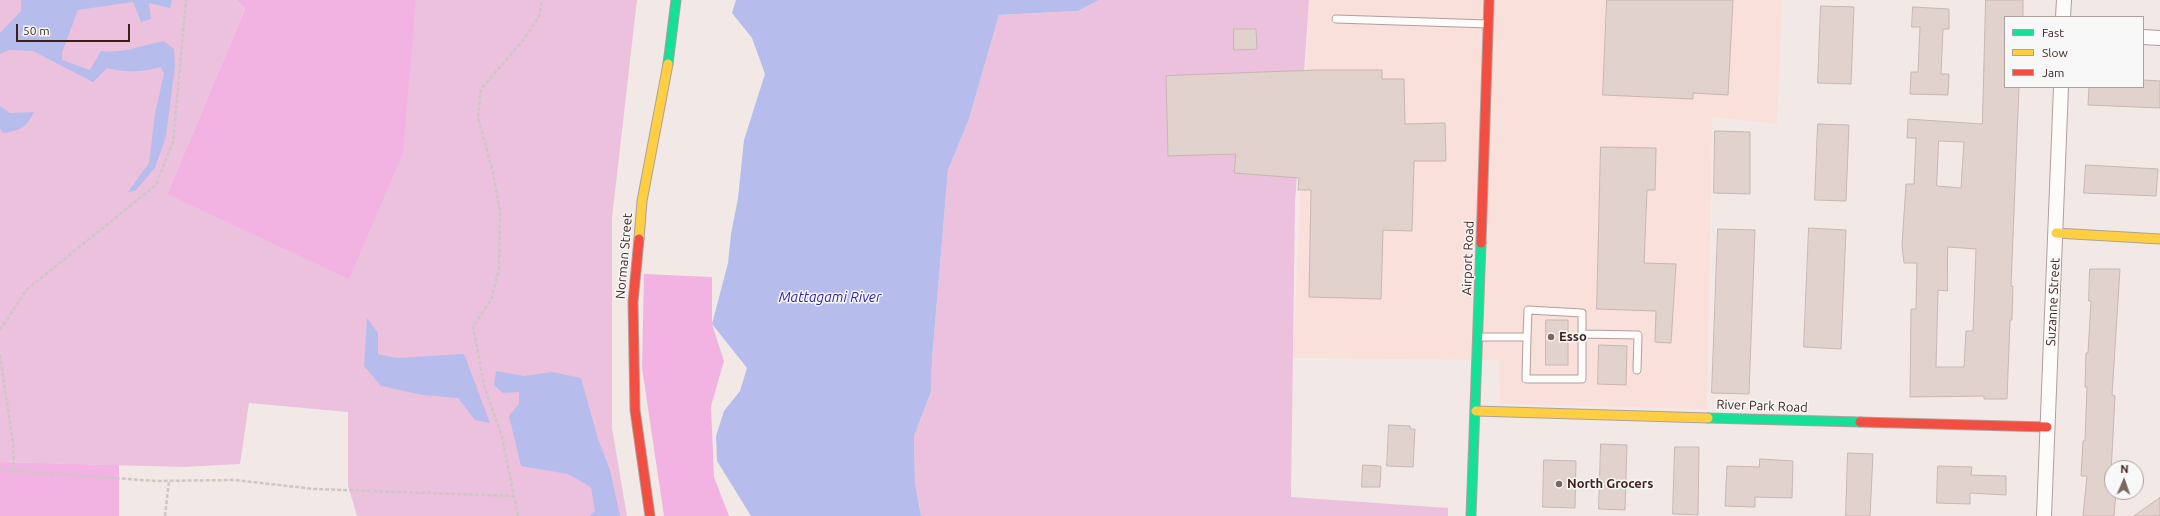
<!DOCTYPE html>
<style>
body{margin:0}
#map{position:relative;width:2160px;height:516px;overflow:hidden;background:#f2e9e7;font-family:Ubuntu,sans-serif}
canvas{display:block}
.legend{position:absolute;left:2004px;top:16px;width:140px;height:72px;box-sizing:border-box;background:#f8f8f8;border:1px solid #ada19e;margin:0;padding:5px 7px;list-style:none;font-size:12px;color:#3d1f18}
.legend li{display:flex;align-items:center;gap:8px;height:20px}
.legend b{width:20px;border:1px solid #ada19e}
.north{position:absolute;left:2104px;top:460px;width:40px;height:40px;box-sizing:border-box;background:#f8f8f8;border:1px solid #ada19e;border-radius:50%;rotate:2deg;font-size:11px;font-weight:700;line-height:16px;text-align:center;color:#3d1f18}
.north::after{content:'';display:block;margin:auto;width:14px;height:18px;background:#7c6660;clip-path:polygon(50% 0,100% 100%,50% 72%,0 100%)}
.scale{position:absolute;left:16px;top:24px;width:114px;height:18px;box-sizing:border-box;border:2px solid #3d1f18;border-top:0;padding-left:5px;font-size:12px;line-height:14px;white-space:nowrap;color:#3d1f18;-webkit-text-stroke:3px #f8f8f8;paint-order:stroke}
</style>
<div id="map">
<canvas width="2160" height="516"></canvas>
<ul class="legend">
<li><b style="height:5px;background:#16e098"></b>Fast</li>
<li><b style="height:5px;background:#ffcf43"></b>Slow</li>
<li><b style="height:5px;background:#f24e42"></b>Jam</li>
</ul>
<div class="north">N</div>
<div class="scale">50 m</div>
</div>
<script>
const g = document.querySelector('canvas').getContext('2d');
g.lineJoin = 'round';
function paint(path, color) {
  g.fillStyle = color;
  g.fill(path, 'evenodd');
}
function strokePath(path, color, width, dash) {
  g.strokeStyle = color;
  g.lineWidth = width;
  g.lineCap = dash ? 'butt' : 'round';
  g.setLineDash(dash || []);
  g.stroke(path);
}
function drawText(font, color, halo, rows, align = 'center') {
  g.font = font + ' Ubuntu,sans-serif';
  g.lineWidth = 3;
  g.setLineDash([]);
  g.textBaseline = 'middle';
  g.strokeStyle = halo;
  g.fillStyle = color;
  for (const [text, x, y, turn = 0] of rows) {
    g.save();
    g.translate(x, y);
    g.rotate((+turn || 0) * Math.PI / 180);
    g.textAlign = isNaN(turn) ? turn : align;
    if (halo) g.strokeText(text, 0, 0);
    g.fillText(text, 0, 0);
    g.restore();
  }
}
paint(new Path2D(`
 M1309,0h473l-5,124 -65,-7 -5,292 -207,-5 -1,-44 -206,-2z`), '#f9e0da');
paint(new Path2D(`
 M0,0h236l9,9 -78,185 247,-181 2,-13h221l-25,218v210l15,88h-270l-9,-30v-74l-99,-9 -9,61 -56,3 -184,-5z
 M1099,0h210l-14,203 -4,294 157,11v8h-527l-6,-33 -1,-47 17,-44 1,-32 16,-190 21,-51 30,-104 79,-4z`), '#ebc1dd');
paint(new Path2D(`
 M236,0h180l-13,153 -54,126 -182,-85 78,-185z
 M644,274l68,3v47l12,37 -13,45 3,71 15,39h-65l-22,-148z
 M0,462l119,3v51h-119z`), '#f3b3e2');
paint(new Path2D(`
 M21,0h151l-2,8 -21,-5 2,16 -10,3 -8,-20 -55,8 -16,43v7l28,10 11,-19c21,3 42,-6 63,-10l10,8 1,17 -9,70 -11,32 -20,23 -7,1 21,-29 6,-49 9,-41 -3,-6c-17,5 -37,6 -54,1l-14,14 -60,-31 -24,-1 -9,4v-21l21,-22z
 M736,0h363l-21,11 -79,4 -30,104 -21,51 -16,190 -1,32 -17,44 1,47 6,33h-170l-34,-55 -1,-25 8,-25 16,-20 7,-23 -35,-44 16,-61 3,-29 7,-36 6,-58 21,-66 -13,-36 -20,-25z
 M0,106l10,7 24,-1c-7,15 -14,19 -31,21l-3,-5z
 M367,318l11,15v21l18,4 68,-4 26,69 -15,-3 -17,-22 -35,-3 -42,-9 -17,-20z
 M496,371l28,5 28,-4 29,6 17,61 12,31 10,46h-30l5,-5 -4,-24 -23,-13 -47,-8 -12,-50 10,-12v-12l-16,1 -9,-8z`), '#b6bdec');
const building = new Path2D(`
 M1607,0h126l-5,95 -35,-2v6l-90,-4z
 M1986,0h37v17h-18v70h14l-8,199h2l-1,34h-2l-3,79h-23v-3l-74,1 1,-88h5l1,-46h-13l-2,-18 4,-61h8l2,-46h-9l1,-19 74,5zM1939,141l25,1 -3,46 -24,-2zM1948,247l28,2 -3,82h-7l-2,36h-28l2,-77 9,1z
 M1821,6l33,1 -3,77 -33,-1z
 M1913,7l36,2v20h-6l-2,45h8l-1,21 -38,-1 1,-22h7l2,-45h-8z
 M1234,29h22l1,20 -23,1z
 M1318,70h64v9h22l1,45 40,-1 1,38h-32l-2,70 -29,-1 -2,69 -72,-2 2,-107h-13l1,-12 -65,-5 2,-19 -68,2 -2,-80z
 M2143,80l17,1v27l-72,-3 1,-18h54z
 M1818,124l31,1 -3,76 -31,-1z
 M1715,131l35,1v62l-36,-1z
 M1601,147l55,1 -1,42h-8l-3,73 32,1 -5,79 -16,-1 1,-31 -59,-2z
 M2086,165l72,4 -2,27 -72,-3z
 M1809,228l37,2 -5,119 -37,-2z
 M1718,229l37,1 -6,164 -37,-1z
 M2090,269h30l-8,126 3,1 -5,96h6l-2,24h-31l4,-40h-6l2,-35h2l2,-54h-2l1,-34h2l3,-52h-2z
 M1546,320h22v45h-22z
 M1599,345l28,1 -1,39 -28,-1z
 M1389,425l21,1v3h5l-2,38 -26,-1z
 M1601,444l26,1 -2,65 -26,-1z
 M1675,447h24l-1,68 -25,-1z
 M1848,453l25,1 -3,62h-24z
 M1760,459l33,2 -1,37 -37,-1v10l-30,-1 2,-40 32,1z
 M1544,460l32,1 -1,47 -32,-1z
 M1363,465l18,1 -1,21h-18z
 M1938,466l34,1 -1,8 35,1v19l-36,-2v11l-33,-1z
 M2160,498v18h-26z`);
paint(building, '#e2d2ce');
strokePath(building, '#c8b6b2', 1);
const lane = new Path2D(`
 M1336,19l152,5
 M1582,334l56,1 -1,35
 M1478,337h49l-1,42h56v-66l-54,-3 -1,27`);
const street = new Path2D(`
 M2063,17l1,-17
 M2143,37l17,1
 M2044,516l17,-429`);
const fast = new Path2D(`
 M668,64l8,-64
 M1708,418l152,4
 M1471,516l10,-273`);
const slow = new Path2D(`
 M2056,233l104,6
 M639,239l3,-38 26,-137
 M1476,411l232,7`);
const jam = new Path2D(`
 M639,239l-6,63 2,108 15,106
 M1481,243l8,-243
 M1860,422l187,5`);
strokePath(lane, '#b19f9b', 9);
strokePath(street, '#b19f9b', 16);
strokePath(fast, '#b19f9b', 11);
strokePath(slow, '#b19f9b', 11);
strokePath(jam, '#b19f9b', 11);
strokePath(new Path2D(`
 M0,330l26,-40 130,-105 17,-43 13,-142
 M0,355l13,89 1,27 -14,-1
 M14,471l142,10 79,-1 79,9 200,7
 M165,516l4,-35
 M518,516l-16,-79 -18,-51 -11,-60 18,-26 8,-31 1,-57 -7,-40 -15,-54 3,-29 43,-50 15,-23 3,-16`), '#cec7c6', 2.5, [4, 2]);
strokePath(lane, '#fdfcfb', 7);
strokePath(street, '#fdfcfb', 14);
strokePath(fast, '#16e098', 9);
strokePath(slow, '#ffcf43', 9);
strokePath(jam, '#f24e42', 9);
for (const [x, y, r, color] of [
 [1551,337,4,"#7c6660"],
 [1559,484,4,"#7c6660"]
]) {
  const dot = new Path2D();
  dot.arc(x, y, r, 0, 2 * Math.PI);
  g.fillStyle = color;
  g.fill(dot);
  strokePath(dot, '#f8f8f8', 1.5);
}
drawText('13px', '#3d1f18', '#f8f8f8', [
 ["Norman Street",624,256,-85],
 ["Airport Road",1468,258,-88],
 ["Suzanne Street",2053,302,-87],
 ["River Park Road",1762,406,2]
]);
drawText('bold 13px', '#3d1f18', '#f8f8f8', [
 ["Esso",1559,337],
 ["North Grocers",1567,484]
], 'left');
drawText('italic 14px', '#2e22a5', '#f8f8f8', [
 ["Mattagami River",830,297]
]);
</script>
